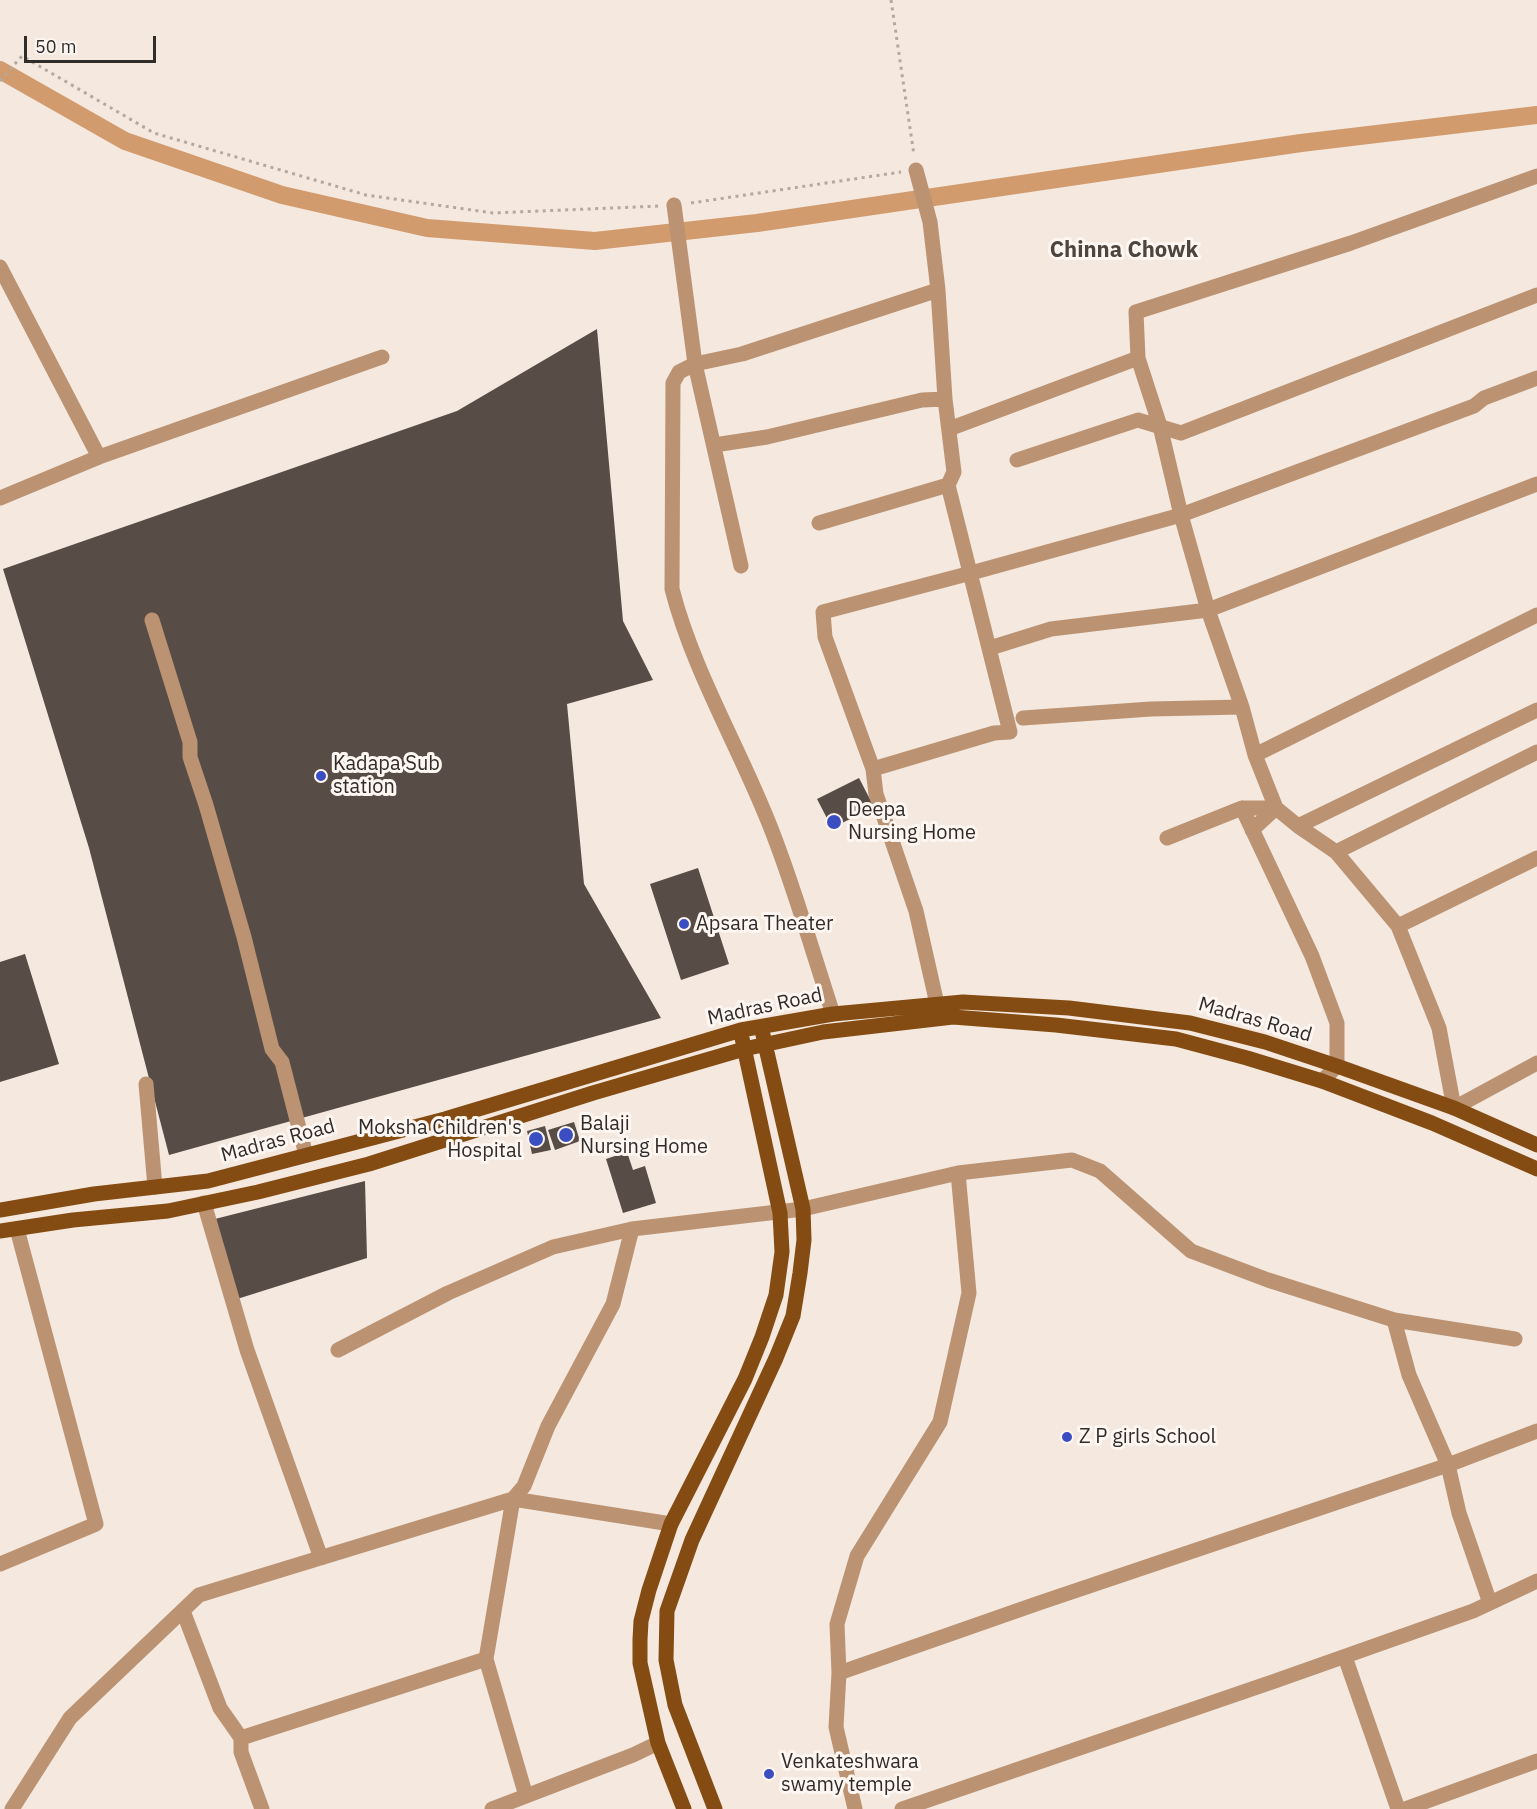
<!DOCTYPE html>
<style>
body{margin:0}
#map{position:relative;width:1537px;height:1809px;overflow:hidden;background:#f4e8df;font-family:"IBM Plex Sans",sans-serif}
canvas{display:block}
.scale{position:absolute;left:24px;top:36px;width:132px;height:27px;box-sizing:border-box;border:3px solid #302c29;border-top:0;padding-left:8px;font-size:18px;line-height:21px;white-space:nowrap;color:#302c29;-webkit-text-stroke:4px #fdf6f1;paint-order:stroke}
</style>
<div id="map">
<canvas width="1537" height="1809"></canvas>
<div class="scale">50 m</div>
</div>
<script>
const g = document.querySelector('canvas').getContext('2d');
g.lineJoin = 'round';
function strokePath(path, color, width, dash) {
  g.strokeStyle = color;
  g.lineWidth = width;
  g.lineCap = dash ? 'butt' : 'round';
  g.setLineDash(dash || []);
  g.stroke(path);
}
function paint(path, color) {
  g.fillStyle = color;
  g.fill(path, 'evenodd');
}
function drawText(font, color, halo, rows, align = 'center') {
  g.font = font + ' "IBM Plex Sans",sans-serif';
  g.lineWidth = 6;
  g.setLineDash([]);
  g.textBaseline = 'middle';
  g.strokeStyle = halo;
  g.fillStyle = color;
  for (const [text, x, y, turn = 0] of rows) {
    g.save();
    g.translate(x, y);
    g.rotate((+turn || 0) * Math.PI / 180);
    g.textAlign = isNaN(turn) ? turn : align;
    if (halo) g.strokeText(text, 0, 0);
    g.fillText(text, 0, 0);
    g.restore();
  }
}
strokePath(new Path2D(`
 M0,70l125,71 157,54 145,33 168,13 162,-18 544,-80 236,-28`), '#d19b6e', 18);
paint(new Path2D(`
 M597,329l26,292 30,59 -86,24 17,180 77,134 -492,137 -80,-307 -86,-279 454,-158z
 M859,778l15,29 -42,21 -15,-29z
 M698,868l31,96 -48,16 -31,-96z
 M25,954l34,110 -59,18v-120z
 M574,1122l6,19 -25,9 -7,-20z
 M545,1126l6,24 -19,4 -5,-23z
 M627,1152l6,18 12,-4 11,37 -33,10 -17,-54z
 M365,1181l2,77 -133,42 -27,-79z`), '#574d46');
strokePath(new Path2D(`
 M891,0l23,155
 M0,81l22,-25 132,77 212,62 127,18 167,-7
 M691,203l210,-31`), '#b2a9a2', 3, [3, 4.5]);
strokePath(new Path2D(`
 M674,205l21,159 46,202
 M0,267l99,190 283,-100
 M1138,358l22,68 21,89 27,95 34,97
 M949,429l189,-71 -2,-46 215,-69 186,-67
 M714,445l53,-8 155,-37 23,-1
 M1017,460l121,-40 43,13 356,-138
 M0,498l99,-41
 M819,523l129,-38 6,-13 -9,-73 -7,-109 -8,-68 -14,-52
 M152,620l38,122v15l16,48 38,132 28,112 10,13 24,93
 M990,648l61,-19 157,-19 329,-126
 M1023,718l128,-9 91,-2 13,48 21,53 22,18
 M1537,752l-201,100 62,74 139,-68
 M1255,755l282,-140
 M873,769l121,-36 16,-1 -62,-247
 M1242,808l70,148 25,67v43l-15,15
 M1167,838l75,-30h34l-24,22
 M1336,852l-38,-26 239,-116
 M1398,926l41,102 15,80 83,-45
 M937,1004l-21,-93 -40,-117 -3,-25 -48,-132 -2,-25 148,-39 210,-58 293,-109 10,-8 53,-20
 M833,1014c-20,-61 -38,-124 -61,-183 -31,-81 -78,-157 -100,-242l1,-206 6,-11 16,-8 47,-10 196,-64
 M146,1084l9,103
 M958,1173l114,-13 28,11 91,80 77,29 126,40 15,55 39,90 11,48 31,90
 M204,1203l43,147 74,208
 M1394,1320l121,19
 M338,1350l110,-57 105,-46 79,-18
 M0,1564l96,-40 -79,-295
 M183,1611l37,97 21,30v14l21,57
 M1345,1657l53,152
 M839,1673l200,-70 409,-138 89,-34
 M241,1738l245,-79
 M658,1743l-25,12 -107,41 -40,-137 27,-160 158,25
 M12,1809l58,-91 129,-123 314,-96 11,-13 24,-60 65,-122 19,-75 171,-20 155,-36 11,120 -29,129 -83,134 -20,68 2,49 -3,54 19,82
 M492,1809l34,-13
 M902,1809l373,-128 198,-70 64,-30
 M1405,1809l132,-48`), '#bb9372', 15);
strokePath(new Path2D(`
 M0,1210l94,-16 114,-13 237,-62 296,-89 92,-16 130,-12 106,6 121,15 75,19 72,24 117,42 83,37
 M0,1231l73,-11 95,-9 90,-19 111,-28 224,-71 151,-44 79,-17 130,-15 103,8 120,14 71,19 75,23 110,42 105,46
 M684,1809l-26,-66 -18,-80v-23l1,-19 8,-31 22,-66 74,-145 17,-42 14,-42 6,-43 -2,-39 -38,-175
 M715,1809l-40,-104 -9,-45 1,-49 25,-71 84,-182 17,-42 7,-43 4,-33 -1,-31 -40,-174`), '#844c12', 15);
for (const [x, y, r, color] of [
 [321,776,6,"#3b4ec1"],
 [834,822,8,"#3b4ec1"],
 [684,924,6,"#3b4ec1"],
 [566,1135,8,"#3b4ec1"],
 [536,1139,8,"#3b4ec1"],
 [1067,1437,6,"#3b4ec1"],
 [769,1774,6,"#3b4ec1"]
]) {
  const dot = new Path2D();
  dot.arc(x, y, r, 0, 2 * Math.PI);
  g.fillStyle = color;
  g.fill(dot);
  strokePath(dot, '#fdf6f1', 2);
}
drawText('20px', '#302c29', '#fdf6f1', [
 ["Kadapa Sub",333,764],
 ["station",333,787],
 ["Deepa",848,810],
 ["Nursing Home",848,833],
 ["Apsara Theater",696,924],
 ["Balaji",580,1124],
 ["Nursing Home",580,1147],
 ["Moksha Children's",522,1128,"right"],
 ["Hospital",522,1151,"right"],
 ["Z P girls School",1079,1437],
 ["Venkateshwara",781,1762],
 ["swamy temple",781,1785]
], 'left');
drawText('20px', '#302c29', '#fdf6f1', [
 ["Madras Road",765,1007,-12],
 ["Madras Road",1255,1020,16],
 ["Madras Road",278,1141,-15]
]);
drawText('bold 22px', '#4e453e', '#fdf6f1', [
 ["Chinna Chowk",1124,251]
]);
</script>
